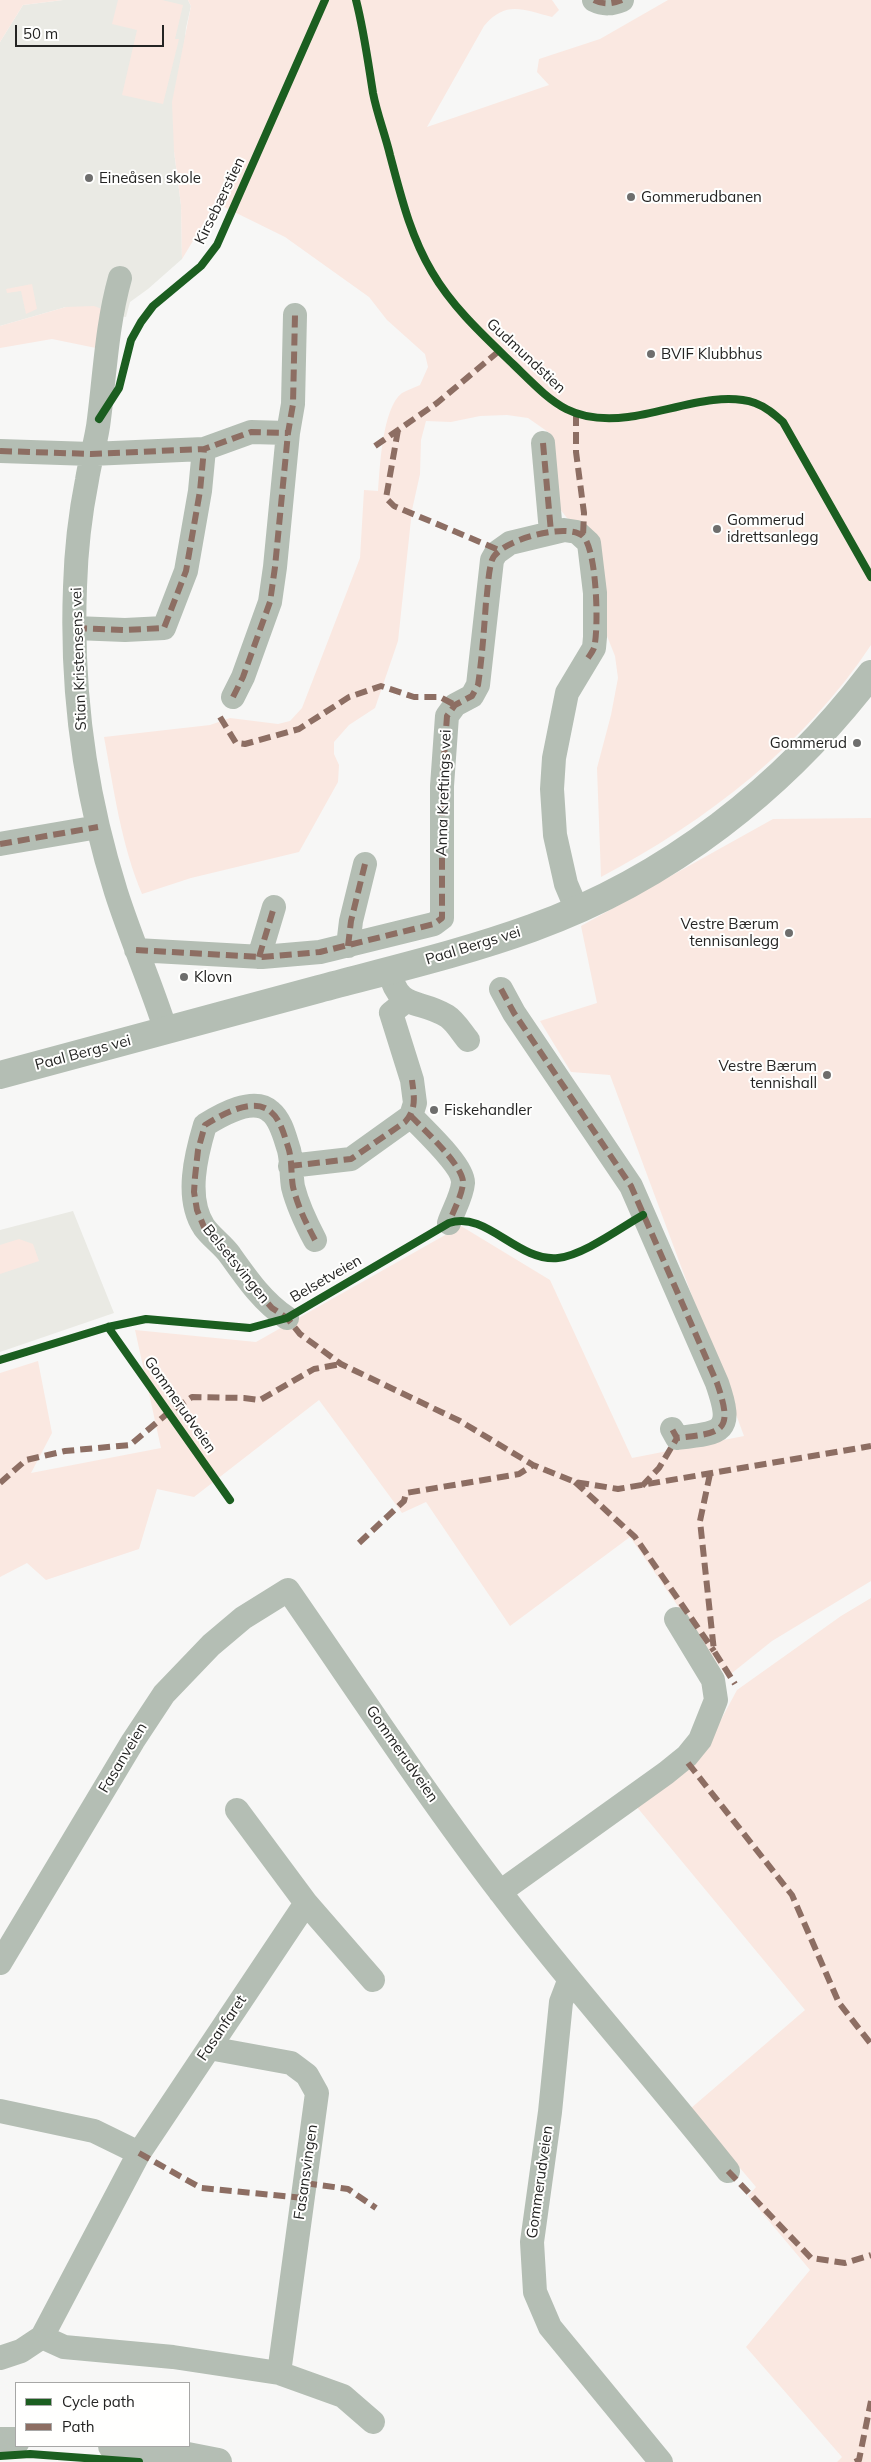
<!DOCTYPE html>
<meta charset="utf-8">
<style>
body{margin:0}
#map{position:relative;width:871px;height:2462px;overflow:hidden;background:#f7f7f6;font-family:Mulish,sans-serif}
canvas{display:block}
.legend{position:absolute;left:15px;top:2382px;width:175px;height:65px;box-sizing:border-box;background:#fffffe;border:1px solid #a7a7a6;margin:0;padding:6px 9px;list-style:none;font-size:15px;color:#242423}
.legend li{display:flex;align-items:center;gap:10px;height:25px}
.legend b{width:25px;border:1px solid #a7a7a6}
.scale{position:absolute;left:15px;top:25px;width:149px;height:22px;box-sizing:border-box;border:2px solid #242423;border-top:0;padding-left:6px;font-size:15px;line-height:18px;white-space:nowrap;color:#242423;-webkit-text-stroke:4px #fffffe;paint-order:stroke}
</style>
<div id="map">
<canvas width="871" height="2462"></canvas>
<ul class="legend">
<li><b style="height:6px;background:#1b5e20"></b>Cycle path</li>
<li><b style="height:6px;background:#8d6e63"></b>Path</li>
</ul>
<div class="scale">50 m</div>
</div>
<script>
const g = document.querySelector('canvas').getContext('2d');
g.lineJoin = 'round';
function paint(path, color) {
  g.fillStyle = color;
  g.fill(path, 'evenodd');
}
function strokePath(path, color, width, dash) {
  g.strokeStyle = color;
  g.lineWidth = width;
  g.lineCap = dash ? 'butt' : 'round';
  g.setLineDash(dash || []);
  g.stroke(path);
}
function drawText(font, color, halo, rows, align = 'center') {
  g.font = font + ' Mulish,sans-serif';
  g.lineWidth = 4;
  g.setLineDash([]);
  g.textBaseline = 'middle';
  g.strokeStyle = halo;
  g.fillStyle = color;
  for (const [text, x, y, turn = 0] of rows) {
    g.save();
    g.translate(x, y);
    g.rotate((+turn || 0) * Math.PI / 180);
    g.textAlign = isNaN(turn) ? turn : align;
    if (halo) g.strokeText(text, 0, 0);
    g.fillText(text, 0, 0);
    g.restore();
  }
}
paint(new Path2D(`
 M63,0h125l3,6 -5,22 -12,123 7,54 1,54 -34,30 -18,13 -4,15 -60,-10 -66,19v-284l23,-37z
 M73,1211l41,102 -114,39v-122z`), '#eaeae4');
paint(new Path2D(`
 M0,0h63l-40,5 -23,37z
 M118,0h44l21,5 -8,34h4l-16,65 -41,-9 15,-65 -25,-6z
 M188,0h364l7,10 -7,7c-29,-7 -46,-17 -68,9l-57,101 122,-42 -12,-13 2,-13 61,-20 68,-39h203v645c-67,101 -164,176 -270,232l-4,-109 14,-53 7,-37 -3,-22 -14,-35 -14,-92 -20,-11 -11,-14 -5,-70 -23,-16 -21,-3 -27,1 -29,6 -25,-1 -5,19 -1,34 -8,36 -14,131 -23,67 -26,17 -15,17v12l5,11 -1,17 -39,70 -108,26 -49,16c-21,-50 -28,-104 -38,-157l106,-12 20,-7 48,6 12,-3 12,-13 58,-150 4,-68 14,1c2,-23 4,-83 24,-98 5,-3 12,-5 18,-8l8,-18 -3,-13 -38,-34 -18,-23 -84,-60 -69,-34 -34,56 -1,-54 -7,-54 -2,-49 19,-96z
 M32,284l5,25 -11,5 -5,-23 -14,2 -1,-4z
 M94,306l11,4 -9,38 -44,-9 -52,9v-22l66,-19z
 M871,818v763l-99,60 -45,36 -97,-140 -120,89 -84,-124 -24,11 -83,-113 -125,97 -37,-8 -18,60 -93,31 -19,-17 -27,14v-204l38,-12 14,72 -21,40 130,-25 -26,-118 121,12 205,-116 89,54 82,178 112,-22 -134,-361 -39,-3 -31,-51 57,-18 -16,-77 192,-107z
 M19,1239l14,5 6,17 -39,13v-29z
 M871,1598v864h-34l5,-5 -96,-110 64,-77 -62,-74 8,-9 -66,-78 115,-99 -169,-204 66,-51 35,-65 104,-74z`), '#fae8e1');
strokePath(new Path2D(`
 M594,0c10,5 18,4 28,0
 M120,278c-13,46 -15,94 -21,141 -2,20 -9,41 -12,61 -7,35 -11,72 -12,107 -4,103 10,207 41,305 15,47 35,92 50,139
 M543,443l8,89
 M0,451l91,3 113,-5 47,-17 37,1
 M75,628l50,2 39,-2 22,-57 14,-80 4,-42
 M233,697l10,-20 27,-75 5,-35 13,-134 5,-29 2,-89
 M0,844l98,-17
 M348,946l3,-25 14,-57
 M136,950l126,7 58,-5 114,-28 8,-6v-132l5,-70 8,-11 17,-9 6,-11 14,-125 4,-7 14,-10 54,-13 13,2 12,11 6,50v44l-1,11 -27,45 -13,65 -2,31 3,46 11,49 11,26
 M259,957l15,-50
 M389,970c10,42 28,28 58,46 8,5 15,17 21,24
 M501,989l13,24 117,173 86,197c17,49 6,50 -40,55l-5,-9
 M411,1116c12,13 53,50 52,67 -1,13 -10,28 -14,40
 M290,1166l61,-7 60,-43 4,-13 -3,-23 -21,-67 15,-12
 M287,1318c-24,-16 -40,-39 -57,-63 -7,-10 -19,-18 -26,-28 -19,-29 -8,-72 1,-102 16,-10 49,-29 66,-13 10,8 14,26 18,38 3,12 2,25 4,37 5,20 13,36 22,53
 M237,1810l69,93 67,77
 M500,1892l166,-119 21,-17 13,-16 16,-40 -3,-20 -37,-61
 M0,1963l133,-222 31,-47 47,-49 32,-27 45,-28c70,101 138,205 213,303 72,95 153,184 227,278
 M569,1981l-8,21 -11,110 -18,130 3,50 15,35 111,135
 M209,2048l82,15 16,12 10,18 -38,280
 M0,2111l94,20 45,22
 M42,2337l22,10 109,10 106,16 64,23 30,26
 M0,2358l21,-7 21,-14 97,-184 167,-250`), '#b4beb4', 24);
strokePath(new Path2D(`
 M0,1075c106,-29 213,-57 319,-86 71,-19 144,-36 213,-61 136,-49 252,-140 339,-254
 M0,2441h16
 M112,2446l60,7 46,9`), '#b4beb4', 28);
strokePath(new Path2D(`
 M594,0c10,5 18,4 28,0
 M576,414v38l8,61 -1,23
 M398,430l-12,68 8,8 105,44
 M543,443l8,89
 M375,446l62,-43 62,-52
 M0,451l91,3 113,-5 47,-17 37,1
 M75,628l50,2 39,-2 22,-57 14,-80 4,-42
 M233,697l10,-20 27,-75 5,-35 13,-134 5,-29 2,-89
 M220,717l16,26 9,1 54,-15 50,-32 32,-11 33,11h26l15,8
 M0,844l98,-17
 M348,946l3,-25 14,-57
 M136,950l126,7 58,-5 114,-28 8,-6v-132l5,-70 8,-11 17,-9 6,-11c4,-27 6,-55 8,-83 2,-13 2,-29 6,-42 7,-20 75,-38 91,-24 14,14 16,93 11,112 -1,3 -4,7 -6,10
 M259,957l15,-50
 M501,989l13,24 117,173 86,197c17,49 6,50 -40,55l-5,-9
 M411,1116c12,13 53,50 52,67 -1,13 -10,28 -14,40
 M290,1166l61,-7 54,-37c12,-13 9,-26 7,-42
 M315,1240c-9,-17 -17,-33 -22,-53 -2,-12 -1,-25 -4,-37 -4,-12 -8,-30 -18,-38 -17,-16 -50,3 -66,13l-7,25 -3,27 -1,15 3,18 7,17 22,22 22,32 24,27 15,10 13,16 41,30 119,57 73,44 42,17 43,7 253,-43
 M710,1474l-10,47 14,130 21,33
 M575,1482l60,55 79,114
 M0,1483l26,-23 39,-9 65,-6 38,-32 24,-16 52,1 16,2 54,-31 27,-5
 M642,1486l17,-18 18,-30
 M359,1543l45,-42 2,-8 113,-19 14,-9
 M688,1763l104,132 47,108 32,41
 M139,2153l62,35 102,10
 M728,2171l83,87 34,5 26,-8
 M305,2183l43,6 28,19
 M855,2462l4,-2 12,-59`), '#8d6e63', 6, [12, 6]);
strokePath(new Path2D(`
 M356,0c8,31 12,62 17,93 4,21 12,41 17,62 11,41 20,80 42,117 21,36 52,64 82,93 38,37 56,59 114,52 38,-4 89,-27 127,-14 11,4 19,11 28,19l88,155
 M99,419l20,-31 12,-48 10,-18 12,-16 48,-40 16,-21 108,-245
 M108,1327l122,173
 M0,1360l108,-33 38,-8 104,9 37,-10 162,-95c37,-13 68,39 109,35 26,-3 62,-30 85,-43
 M0,2456l30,-2 109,8`), '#1b5e20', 8);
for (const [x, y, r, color] of [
 [89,178,5,"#6e6e6d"],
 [631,197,5,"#6e6e6d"],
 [651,354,5,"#6e6e6d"],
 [717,529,5,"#6e6e6d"],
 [857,743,5,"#6e6e6d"],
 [789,933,5,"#6e6e6d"],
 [184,977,5,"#6e6e6d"],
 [827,1075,5,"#6e6e6d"],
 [434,1110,5,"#6e6e6d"]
]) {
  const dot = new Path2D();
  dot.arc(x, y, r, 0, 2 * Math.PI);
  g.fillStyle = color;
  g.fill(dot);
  strokePath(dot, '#fffffe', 2);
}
drawText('15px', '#242423', '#fffffe', [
 ["Eineåsen skole",99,178],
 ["Gommerudbanen",641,197],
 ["BVIF Klubbhus",661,354],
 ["Gommerud",727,520],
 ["idrettsanlegg",727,537],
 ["Gommerud",847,743,"right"],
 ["Vestre Bærum",779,924,"right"],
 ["tennisanlegg",779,941,"right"],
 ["Klovn",194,977],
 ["Vestre Bærum",817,1066,"right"],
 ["tennishall",817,1083,"right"],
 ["Fiskehandler",444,1110]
], 'left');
drawText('15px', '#242423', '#fffffe', [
 ["Kirsebærstien",220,201,-64],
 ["Gudmundstien",526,356,43],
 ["Stian Kristensens vei",79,659,-92],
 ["Anna Kreftings vei",444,793,-88],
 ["Paal Bergs vei",473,946,-17],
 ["Paal Bergs vei",83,1053,-15],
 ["Belsetsvingen",236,1264,51],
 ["Belsetveien",326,1279,-30],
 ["Gommerudveien",180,1405,55],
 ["Gommerudveien",402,1754,55],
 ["Fasanveien",123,1758,-59],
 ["Fasanfaret",222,2028,-56],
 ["Fasansvingen",306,2172,-82],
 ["Gommerudveien",540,2182,-82]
]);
</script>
